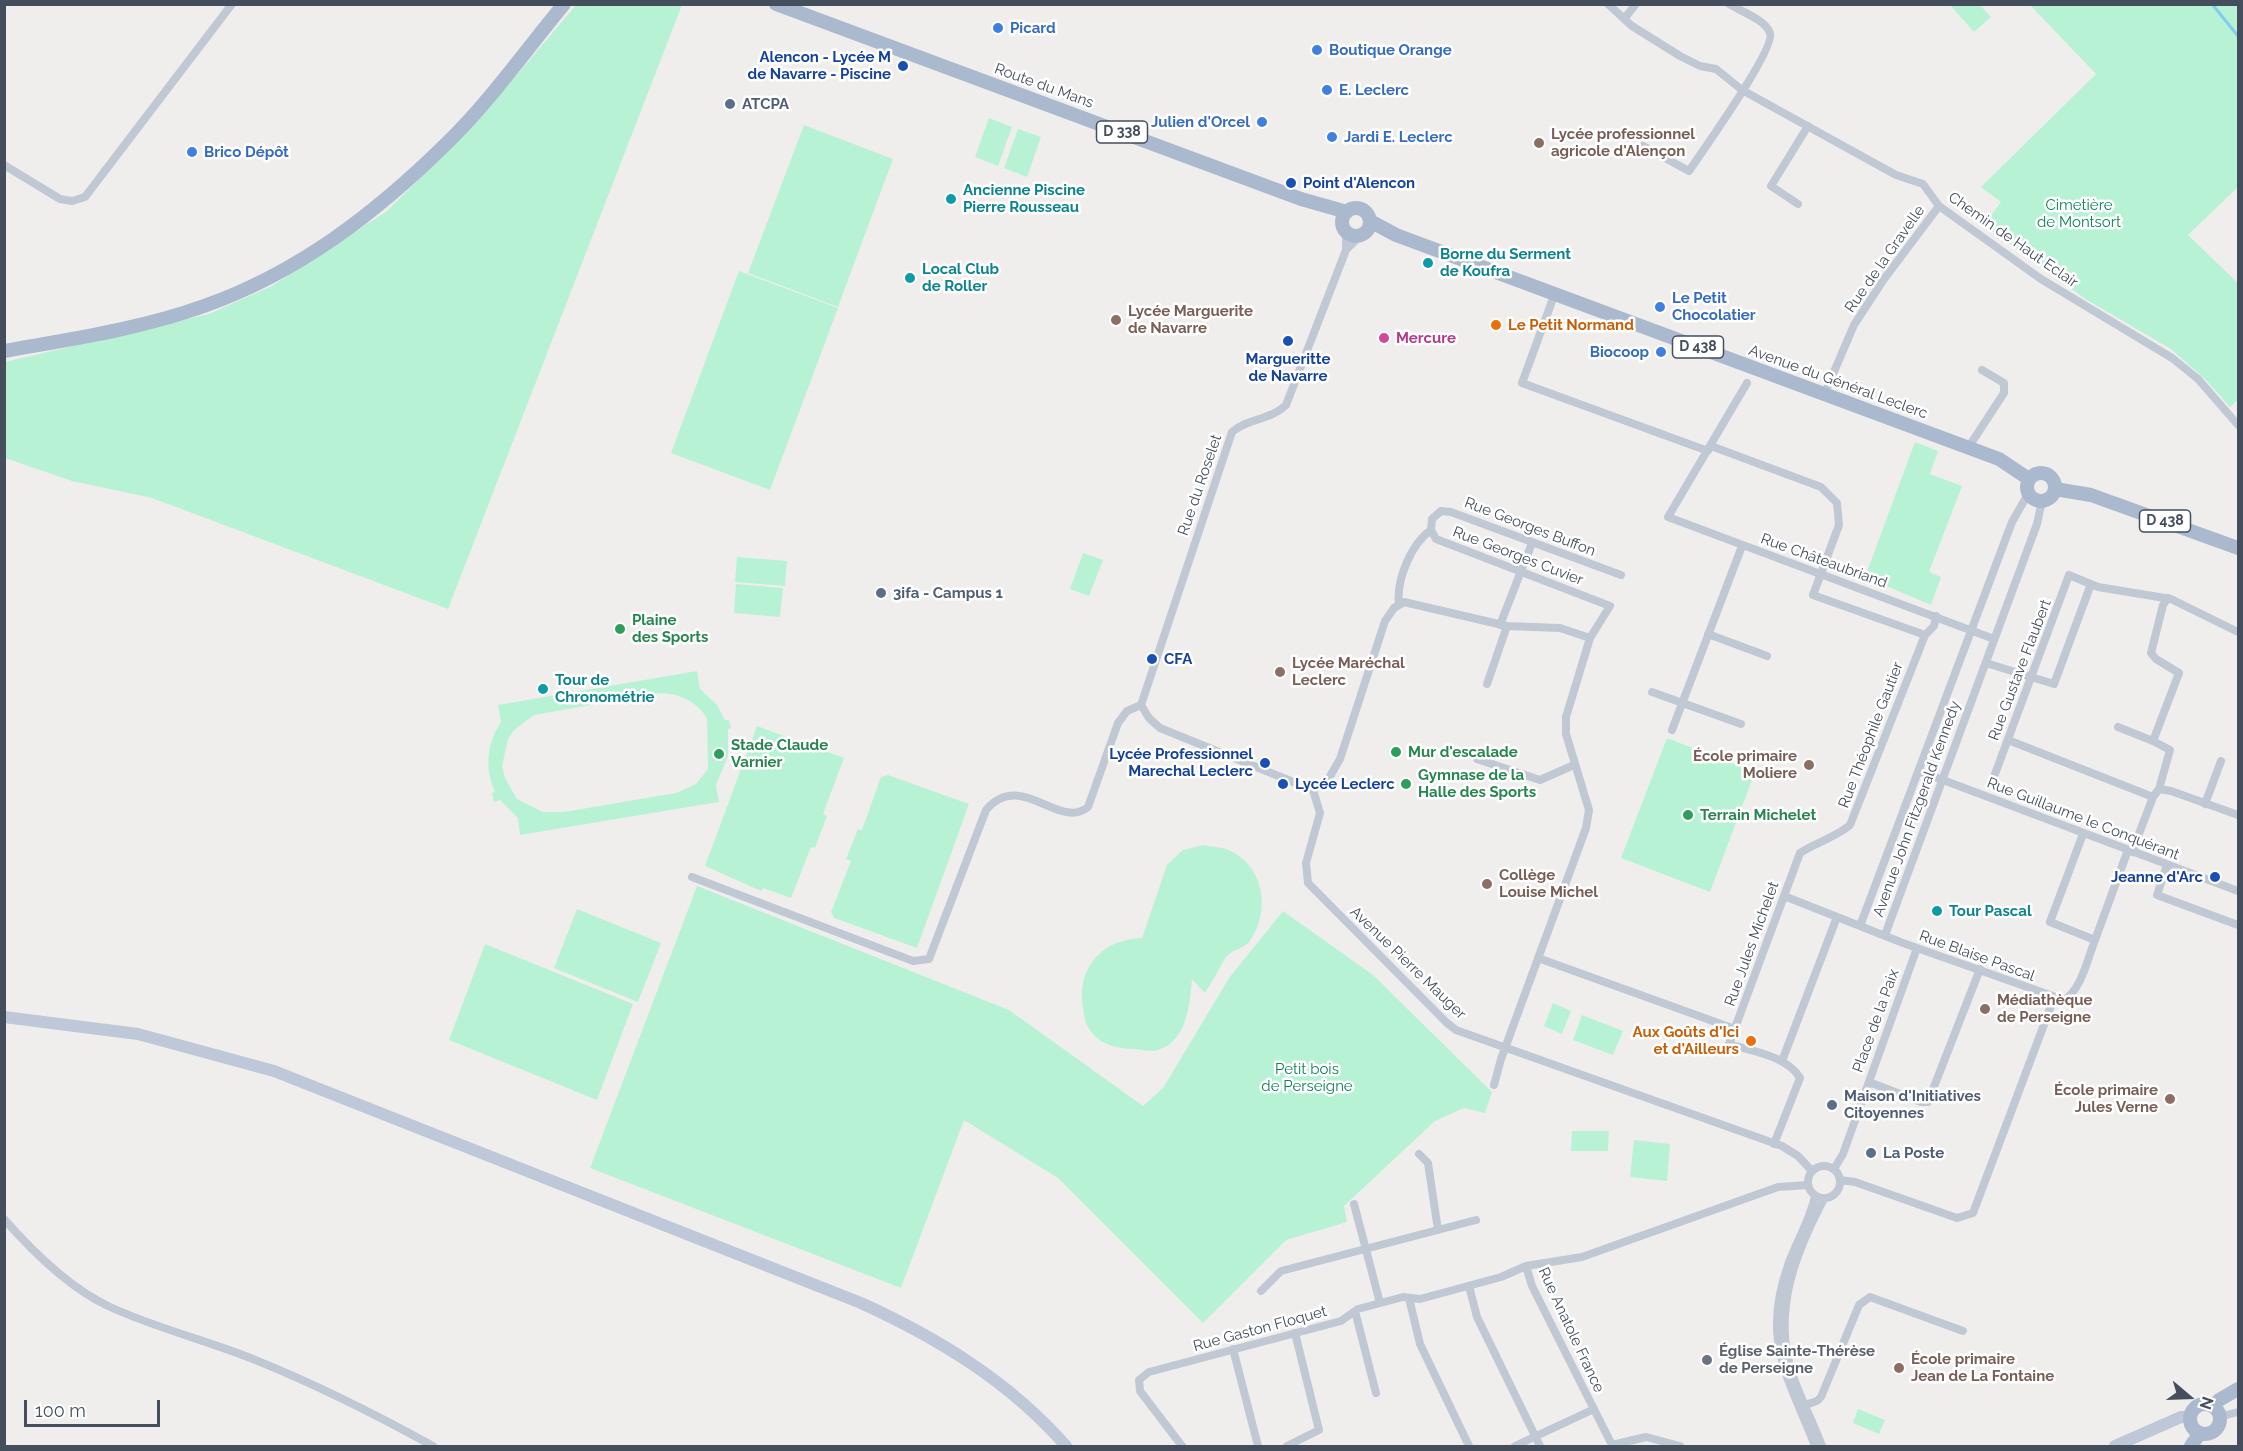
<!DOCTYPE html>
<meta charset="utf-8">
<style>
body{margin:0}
#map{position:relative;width:2243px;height:1451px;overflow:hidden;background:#f0eeed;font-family:Raleway,sans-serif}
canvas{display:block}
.frame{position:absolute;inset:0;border:6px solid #444e5c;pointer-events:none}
.north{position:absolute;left:2159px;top:1367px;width:60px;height:60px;-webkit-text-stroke:4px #fff;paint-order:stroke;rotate:109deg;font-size:16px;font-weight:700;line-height:24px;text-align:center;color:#444e5c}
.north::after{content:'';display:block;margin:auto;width:21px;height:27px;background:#444e5c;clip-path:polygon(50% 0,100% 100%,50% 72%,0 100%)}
.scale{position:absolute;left:24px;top:1400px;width:136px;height:27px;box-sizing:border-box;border:3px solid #444e5c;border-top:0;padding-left:8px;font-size:18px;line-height:21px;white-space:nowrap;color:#444e5c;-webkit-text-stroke:4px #fff;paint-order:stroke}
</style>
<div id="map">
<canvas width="2243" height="1451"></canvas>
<div class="frame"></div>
<div class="north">N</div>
<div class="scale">100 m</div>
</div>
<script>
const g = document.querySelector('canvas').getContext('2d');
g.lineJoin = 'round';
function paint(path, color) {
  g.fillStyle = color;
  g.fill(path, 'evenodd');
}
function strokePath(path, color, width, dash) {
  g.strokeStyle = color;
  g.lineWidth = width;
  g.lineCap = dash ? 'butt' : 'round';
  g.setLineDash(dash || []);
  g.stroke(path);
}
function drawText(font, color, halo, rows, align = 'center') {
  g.font = font + ' Raleway,sans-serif';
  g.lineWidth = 5;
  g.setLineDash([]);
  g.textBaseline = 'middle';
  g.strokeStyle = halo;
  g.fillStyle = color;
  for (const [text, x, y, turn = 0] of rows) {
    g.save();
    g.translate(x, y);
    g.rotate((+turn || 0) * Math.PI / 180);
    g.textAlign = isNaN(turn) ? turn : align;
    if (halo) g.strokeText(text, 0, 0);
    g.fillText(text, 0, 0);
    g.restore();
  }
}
paint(new Path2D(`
 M576,5h106l-234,604 -296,-111 -80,-17 -67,-23v-96l204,-48 63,-28 115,-75 95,-95z
 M1950,5h30l11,12 -17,15z
 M2030,5h208v182l-50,48 50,48v117l-8,7 -24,-27 -35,-31 -84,-49 -103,-75 17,-23 -20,-15 115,-113z
 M989,118l23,9 -14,39 -23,-9z
 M804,125l89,34 -55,148 -90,-34z
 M1018,129l23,8 -14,40 -23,-9z
 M739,271l99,37 -68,182 -99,-37z
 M1915,442l23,9 -8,23 32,12 -33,86 12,5 -10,28 -66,-28z
 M1083,553l20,7 -14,36 -19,-7z
 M737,557l50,4 -2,25 -50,-4z
 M736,584l47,4 -3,29 -46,-4z
 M697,671l3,18 17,16 8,15h4l2,8 -3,1v27l-12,29 3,17 -199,33 -2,-17 -18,-18 -6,2 -2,-9 3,-1c-11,-24 -8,-49 6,-70l-3,-17zM659,693c20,0 37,8 48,25l1,51 -12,15 -20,9 -112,19h-21l-26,-13 -12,-21 -3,-12 6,-27 7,-10 19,-14z
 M757,726l87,32 -21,56 4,2 -12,32 -4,-1 -20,51 -28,-10 -2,3 -56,-25z
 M1667,738l88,34 -45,120 -89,-34z
 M888,775l81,29 -52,144 -83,-30 -3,-6 20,-51 -5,-2 12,-30 4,1 19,-53z
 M1203,845c7,2 16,2 23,4 38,14 46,62 23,93 -6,7 -18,8 -23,15 -7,11 -13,24 -21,36l-13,-14c-2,25 -5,62 -34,71 -6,2 -16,0 -23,-1 -13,0 -30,-3 -39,-12 -9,-8 -12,-18 -13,-29 -7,-40 19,-69 59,-70l25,-73 16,-15z
 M697,886l312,124 134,96 20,-18 66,-110 54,-67 90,64 119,117 -7,21 -21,-5 -29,13 -91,85 3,16 -61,18 -83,83 -145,-145 -94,-58 -63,168 -311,-120z
 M577,909l84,34 -23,59 -84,-34z
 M485,944l148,60 -36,96 -148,-60z
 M1553,1003l18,8 -9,23 -18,-8z
 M1582,1015l41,16 -10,24 -40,-15z
 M1572,1131h37l-1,20h-37z
 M1634,1140l36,4 -3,37 -37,-4z
 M1858,1409l27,11 -6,14 -26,-11z`), '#b8f2d5');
strokePath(new Path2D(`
 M2212,4l26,32`), '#82cdf2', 3);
strokePath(new Path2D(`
 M1608,4l24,22 48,30 20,10 16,3 26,21 154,85 27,9 16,22 102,73 131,79 26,21 40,46
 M1624,19l12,-15
 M1643,146l46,25c13,-19 87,-123 81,-138 -4,-13 -30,-22 -41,-29
 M4,165l56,34 12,2 13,-4 147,-193
 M1798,204l-27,-18 37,-60
 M1346,250l14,-14
 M1555,293l-33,90 186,68
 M1747,383l-79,134 326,122
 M1824,395l30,-70 30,-46 55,-73
 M1711,446l110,41 16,16 2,22 -26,70 112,40 9,-9 2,-10
 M1968,448l36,-55v-10l-22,-13
 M1399,605c-3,-25 12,-61 32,-75
 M1500,625l32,-82
 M1708,634l59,22
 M1986,663l68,21 37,-100
 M1487,684l20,-58
 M1652,692l89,32
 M2118,727l35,14
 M1672,730l70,-184
 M2008,740l145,57
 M1477,759l63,21 34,-15
 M1919,771l319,120
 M1995,774l74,-199 29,12 73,12 67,33
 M2159,789l11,-39 -17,-9 26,-68 -23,-14 -5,-6 12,-48 5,-7
 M1313,790l-153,-62 -11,-10 -8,-13 91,-273c16,-14 39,-12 54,-27l60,-155v-18
 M1313,790l7,23 -14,50 2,20 139,140 9,7 326,116 16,10 14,15
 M1313,790l16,-12 11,-19 45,-138 9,-13 10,-6 103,24 53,2 30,10
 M2205,804l16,-43
 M2083,834l-33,88 45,18 33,-90
 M2132,852l21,-55 6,-8 12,2 67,24
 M2167,865l-10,30 81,30
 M692,877l221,84 16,-2 57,-149c35,-41 73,21 102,-3l30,-84 9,-12 14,-6
 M1784,896l119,47 161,57c17,-10 24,-42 31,-60
 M1860,926l152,-404 16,-28
 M1885,935l152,-411 5,-23
 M1538,958l197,71
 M1782,1061l55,-144
 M1869,1082l52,20h7l52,-133
 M1494,1085l7,-26 85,-231 3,-18 -23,-76v-17l24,-79 20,-32 -174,-67 -5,-9 1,-11 9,-8 10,1 170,63
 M1774,1144l26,-66c-12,-22 -49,-27 -71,-34l71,-191c16,-11 35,-15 50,-28l75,-190
 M1419,1154l9,9 10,67
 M1808 1182a16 16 0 1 1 32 0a16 16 0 1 1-32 0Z
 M1834,1169l9,-15 74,-206
 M1840,1180l15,2 102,36 16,-5 81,-215
 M1354,1204l26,99
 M4,1219c29,33 64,68 104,87 47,22 98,34 145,53 62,25 122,55 180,87
 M1469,1286l8,31 63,129
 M1261,1291l20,-20 195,-51
 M1409,1298l11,46 49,102
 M1355,1311l21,82
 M1233,1349l25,97
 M1802,1406l15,-5 4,-4 38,-92 11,-8 93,34
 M2219,1417l19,-5
 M1182,1446l-42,-55 -1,-11 10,-8 192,-51 17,-12 45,-12 17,2 81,-22 25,-11
 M1287,1446l32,-16 -24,-97
 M1515,1446l79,-37
 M1680,1446l-34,-9 -34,8 -80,-159 -6,-20 56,-9 196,-70 30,-2
 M1815,1446c-27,-70 -54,-104 -27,-181 8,-23 22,-45 27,-69
 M1822,1446c-9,-25 -23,-50 -31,-76 -18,-61 5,-118 33,-171`), '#c0c8d4', 8);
strokePath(new Path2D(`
 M4,1017l134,17 136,37 587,232c77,35 149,79 205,143
 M2115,1446l66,-29h10`), '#bec8d8', 12);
strokePath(new Path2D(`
 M776,4l525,195 46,13
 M1342 222a14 14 0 1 1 28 0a14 14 0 1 1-28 0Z
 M1370,221l26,14 603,224 30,20
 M4,351c67,-12 136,-22 200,-45 94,-33 172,-93 243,-163 43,-42 79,-93 117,-139
 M2027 487a14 14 0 1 1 28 0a14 14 0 1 1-28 0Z
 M2055,489l36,6 147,53
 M2190 1419a15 15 0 1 1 30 0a15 15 0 1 1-30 0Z
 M2213,1407l6,-7 19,-11
 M2191,1446l9,-13`), '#abb9cf', 14);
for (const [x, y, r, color] of [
 [998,28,6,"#3f7fe0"],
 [1317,50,6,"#3f7fe0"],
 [903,66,6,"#1a4fb4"],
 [1327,90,6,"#3f7fe0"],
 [730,104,6,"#5c6f8a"],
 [1262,122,6,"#3f7fe0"],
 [1332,137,6,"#3f7fe0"],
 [1539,143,6,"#8d6e63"],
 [192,152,6,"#3f7fe0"],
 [1291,183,6,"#1a4fb4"],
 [951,199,6,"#0f9aa8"],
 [1428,263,6,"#0f9aa8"],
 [910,278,6,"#0f9aa8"],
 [1660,307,6,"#3f7fe0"],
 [1116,320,6,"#8d6e63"],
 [1496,325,6,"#e8710a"],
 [1384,338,6,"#d1479c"],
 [1288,341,6,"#1a4fb4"],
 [1661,352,6,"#3f7fe0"],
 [881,593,6,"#5c6f8a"],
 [620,629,6,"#2e9e5b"],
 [1152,659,6,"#1a4fb4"],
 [1280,672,6,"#8d6e63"],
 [543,689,6,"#0f9aa8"],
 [1396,752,6,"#2e9e5b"],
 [719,754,6,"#2e9e5b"],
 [1265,763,6,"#1a4fb4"],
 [1809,765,6,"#8d6e63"],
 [1283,784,6,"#1a4fb4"],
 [1406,784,6,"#2e9e5b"],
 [1688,815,6,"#2e9e5b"],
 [2215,877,6,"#1a4fb4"],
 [1487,884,6,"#8d6e63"],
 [1937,911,6,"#0f9aa8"],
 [1985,1009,6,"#8d6e63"],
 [1751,1041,6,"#e8710a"],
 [2170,1099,6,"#8d6e63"],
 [1832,1105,6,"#5c6f8a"],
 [1871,1153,6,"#5c6f8a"],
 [1707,1360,6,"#6b7280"],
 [1899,1368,6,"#8d6e63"]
]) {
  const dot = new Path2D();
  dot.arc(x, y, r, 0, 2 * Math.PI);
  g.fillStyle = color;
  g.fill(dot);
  strokePath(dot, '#fff', 2);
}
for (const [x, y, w] of [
 [1122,132,51],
 [1698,347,51],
 [2165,521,51]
]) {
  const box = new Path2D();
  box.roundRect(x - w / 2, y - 11, w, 22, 4.5);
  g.fillStyle = '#fff';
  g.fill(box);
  strokePath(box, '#444e5c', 1.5);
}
drawText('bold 14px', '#444e5c', null, [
 ["D 338",1122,132],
 ["D 438",1698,347],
 ["D 438",2165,521]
]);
drawText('bold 15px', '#366cbe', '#fff', [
 ["Picard",1010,28],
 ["Boutique Orange",1329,50],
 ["E. Leclerc",1339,90],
 ["Julien d'Orcel",1250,122,"right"],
 ["Jardi E. Leclerc",1344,137],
 ["Brico Dépôt",204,152],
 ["Le Petit",1672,298],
 ["Chocolatier",1672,315],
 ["Biocoop",1649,352,"right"]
], 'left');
drawText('bold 15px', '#164399', '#fff', [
 ["Alencon - Lycée M",891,57],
 ["de Navarre - Piscine",891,74],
 ["Point d'Alencon",1303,183,"left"],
 ["Margueritte",1288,359,"center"],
 ["de Navarre",1288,376,"center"],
 ["CFA",1164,659,"left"],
 ["Lycée Professionnel",1253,754],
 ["Marechal Leclerc",1253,771],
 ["Lycée Leclerc",1295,784,"left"],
 ["Jeanne d'Arc",2203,877]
], 'right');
drawText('15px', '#444e5c', '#fff', [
 ["Route du Mans",1044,86,20],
 ["Chemin de Haut Eclair",2013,240,35],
 ["Rue de la Gravelle",1885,259,-55],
 ["Avenue du Général Leclerc",1838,382,20],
 ["Rue du Roselet",1200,485,-71],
 ["Rue Georges Buffon",1530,527,21],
 ["Rue Georges Cuvier",1518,556,21],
 ["Rue Châteaubriand",1824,561,20],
 ["Rue Gustave Flaubert",2020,670,-69],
 ["Rue Théophile Gautier",1871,735,-69],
 ["Avenue John Fitzgerald Kennedy",1917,809,-70],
 ["Rue Guillaume le Conquérant",2083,819,21],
 ["Rue Jules Michelet",1752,944,-70],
 ["Rue Blaise Pascal",1977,956,20],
 ["Avenue Pierre Mauger",1408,963,44],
 ["Place de la Paix",1876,1021,-70],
 ["Rue Gaston Floquet",1260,1329,-15],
 ["Rue Anatole France",1571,1330,65]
]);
drawText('bold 15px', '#4e5e75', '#fff', [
 ["ATCPA",742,104],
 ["3ifa - Campus 1",893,593],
 ["Maison d'Initiatives",1844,1096],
 ["Citoyennes",1844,1113],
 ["La Poste",1883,1153]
], 'left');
drawText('bold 15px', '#785e54', '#fff', [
 ["Lycée professionnel",1551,134],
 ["agricole d'Alençon",1551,151],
 ["Lycée Marguerite",1128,311],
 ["de Navarre",1128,328],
 ["Lycée Maréchal",1292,663],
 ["Leclerc",1292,680],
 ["École primaire",1797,756,"right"],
 ["Moliere",1797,773,"right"],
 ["Collège",1499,875],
 ["Louise Michel",1499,892],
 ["Médiathèque",1997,1000],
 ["de Perseigne",1997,1017],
 ["École primaire",2158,1090,"right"],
 ["Jules Verne",2158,1107,"right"],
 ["École primaire",1911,1359],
 ["Jean de La Fontaine",1911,1376]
], 'left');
drawText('bold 15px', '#0d838f', '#fff', [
 ["Ancienne Piscine",963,190],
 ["Pierre Rousseau",963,207],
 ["Borne du Serment",1440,254],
 ["de Koufra",1440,271],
 ["Local Club",922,269],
 ["de Roller",922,286],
 ["Tour de",555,680],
 ["Chronométrie",555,697],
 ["Tour Pascal",1949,911]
], 'left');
drawText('15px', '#108257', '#fff', [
 ["Cimetière",2079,205],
 ["de Montsort",2079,222],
 ["Petit bois",1307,1069],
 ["de Perseigne",1307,1086]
]);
drawText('bold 15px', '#c56008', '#fff', [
 ["Le Petit Normand",1508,325],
 ["Aux Goûts d'Ici",1739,1032,"right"],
 ["et d'Ailleurs",1739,1049,"right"]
], 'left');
drawText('bold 15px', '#b23c85', '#fff', [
 ["Mercure",1396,338]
], 'left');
drawText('bold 15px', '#27864d', '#fff', [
 ["Plaine",632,620],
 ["des Sports",632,637],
 ["Stade Claude",731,745],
 ["Varnier",731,762],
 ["Mur d'escalade",1408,752],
 ["Gymnase de la",1418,775],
 ["Halle des Sports",1418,792],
 ["Terrain Michelet",1700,815]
], 'left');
drawText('bold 15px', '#5b616d', '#fff', [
 ["Église Sainte-Thérèse",1719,1351],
 ["de Perseigne",1719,1368]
], 'left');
</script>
